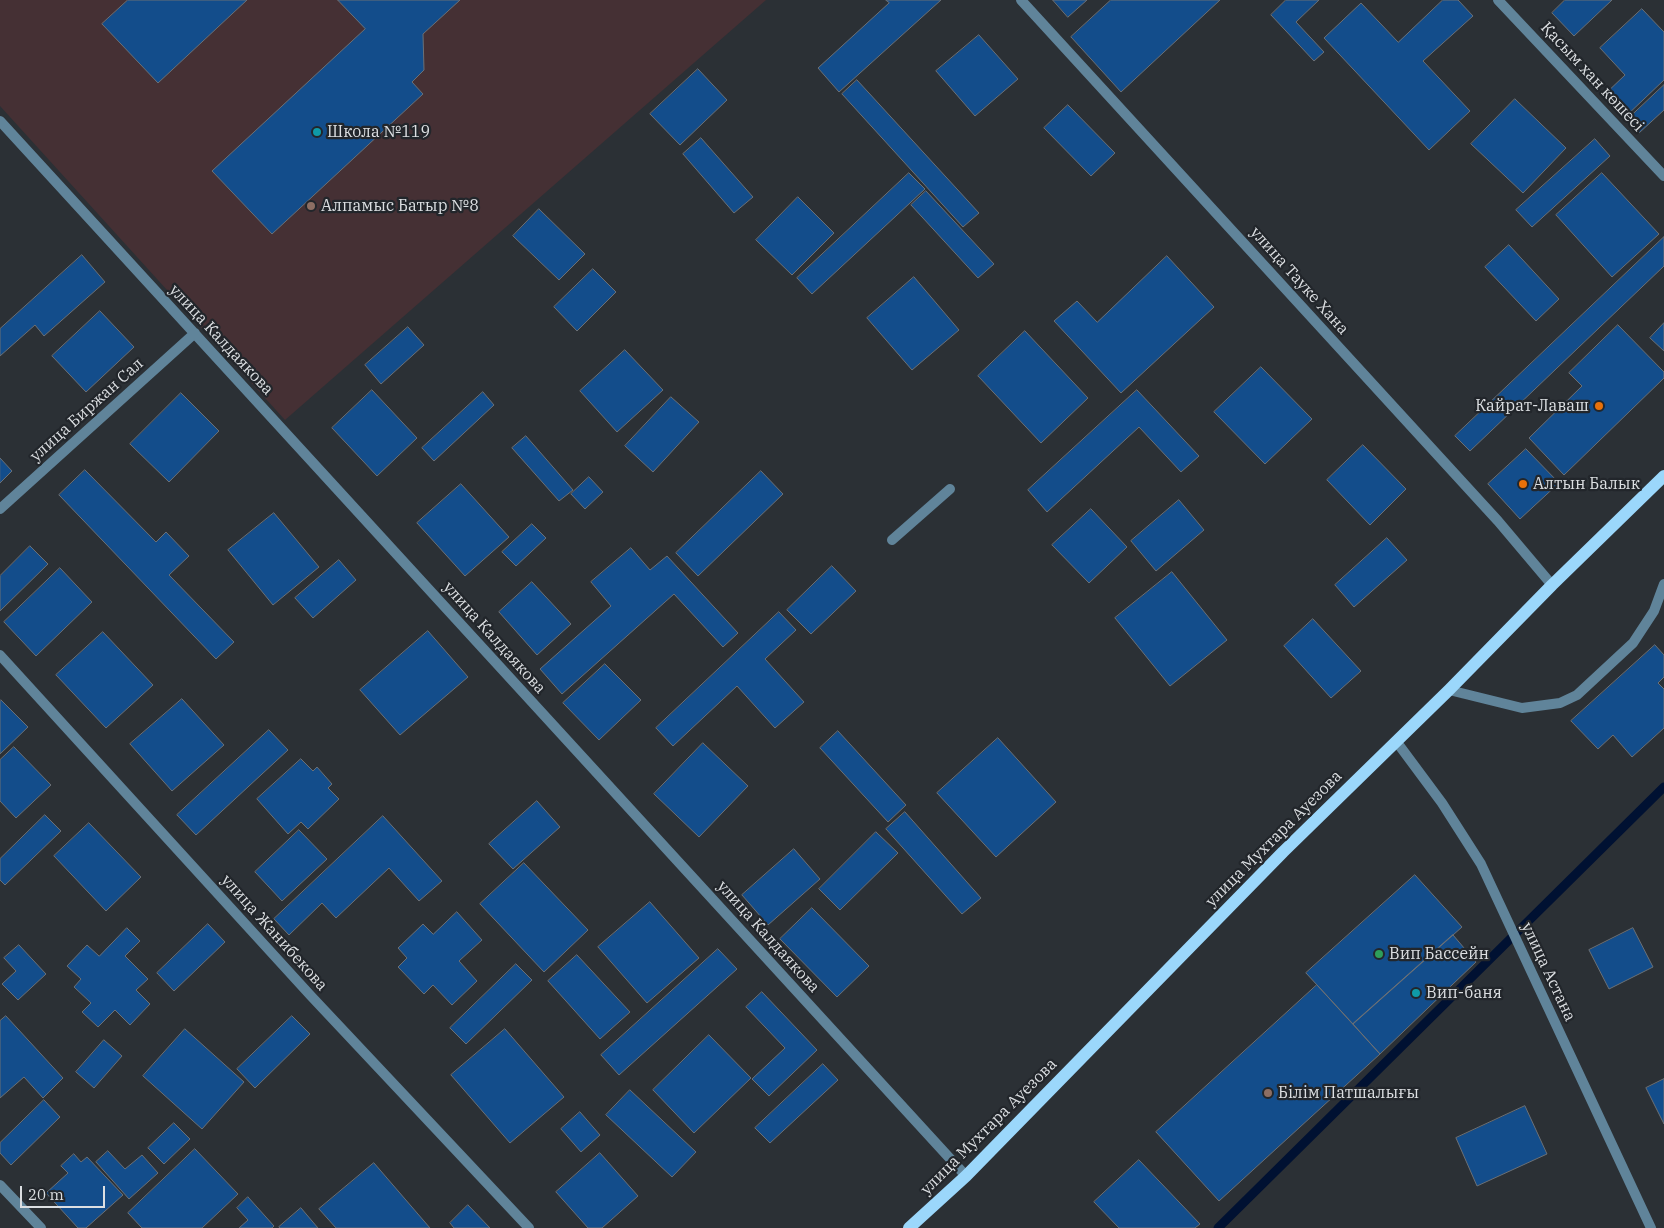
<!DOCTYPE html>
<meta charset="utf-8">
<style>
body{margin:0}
#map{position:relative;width:1664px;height:1228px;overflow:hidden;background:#2b3035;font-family:"IBM Plex Serif",serif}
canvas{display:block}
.scale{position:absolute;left:20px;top:1186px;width:85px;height:22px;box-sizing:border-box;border:2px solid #dcdfe2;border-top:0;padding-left:6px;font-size:15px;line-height:18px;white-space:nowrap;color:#dcdfe2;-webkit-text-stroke:4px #22262b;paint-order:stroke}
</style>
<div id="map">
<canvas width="1664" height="1228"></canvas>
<div class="scale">20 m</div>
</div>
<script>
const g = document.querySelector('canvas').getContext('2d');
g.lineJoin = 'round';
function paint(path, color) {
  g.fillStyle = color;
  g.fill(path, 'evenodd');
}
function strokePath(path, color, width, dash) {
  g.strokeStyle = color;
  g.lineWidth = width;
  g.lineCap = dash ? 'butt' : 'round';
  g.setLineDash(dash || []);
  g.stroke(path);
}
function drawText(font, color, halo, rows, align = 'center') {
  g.font = font + ' "IBM Plex Serif",serif';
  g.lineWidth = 4.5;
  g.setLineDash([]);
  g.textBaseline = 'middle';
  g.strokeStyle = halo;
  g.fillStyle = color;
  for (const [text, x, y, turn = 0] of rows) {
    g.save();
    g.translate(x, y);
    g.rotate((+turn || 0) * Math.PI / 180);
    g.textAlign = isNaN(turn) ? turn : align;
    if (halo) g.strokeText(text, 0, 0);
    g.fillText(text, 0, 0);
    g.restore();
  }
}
paint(new Path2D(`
 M0,0h766l-481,420 -285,-314z`), '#453034');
strokePath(new Path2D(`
 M1218,1228l446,-441`), '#001132', 9);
const building = new Path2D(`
 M128,0h119l-89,83 -56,-59z
 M338,0h122l-37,34 1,36 -12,12 11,12 -151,140 -60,-63 153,-142z
 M886,0h55l-102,92 -21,-24 71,-65z
 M1053,0h34l-19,17z
 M1111,0h109l-99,92 -50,-55z
 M1286,0h33l-23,22 28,30 -10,9 -43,-46z
 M1443,0h15l15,16 -50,45 47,50 -41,39 -105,-112 37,-35 37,39z
 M1565,0h47l-38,36 -22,-23z
 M1642,9l22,23v48l-40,38 -21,-22 22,-21 -25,-27z
 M979,35l39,44 -43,37 -39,-45z
 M698,69l29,31 -47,45 -30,-31z
 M857,80l122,133 -16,14 -121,-133z
 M1664,85v25l-25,23 -12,-13z
 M1515,99l51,49 -43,45 -52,-49z
 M1068,105l47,48 -24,23 -47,-48z
 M701,138l52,59 -19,16 -51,-59z
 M1595,139l15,17 -78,71 -16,-17z
 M909,173l16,16 -113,105 -15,-16z
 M1602,173l57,61 -47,43 -56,-62z
 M926,191l68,73 -16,14 -67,-73z
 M798,197l36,36 -42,42 -36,-35z
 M539,209l46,45 -26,26 -46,-44z
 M1664,237v29l-194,185 -15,-15z
 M1509,245l50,54 -23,22 -51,-54z
 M82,255l23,27 -61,54 -9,-11 -35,31v-27z
 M1167,256l47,51 -93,86 -67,-72 23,-20 20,21z
 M593,269l23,23 -39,39 -23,-24z
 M914,277l45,53 -47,40 -45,-52z
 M100,311l34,36 -48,45 -34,-36z
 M1664,323v28l-14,-13z
 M1618,325l46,47v6l-100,97 -35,-37 53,-52 -13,-13z
 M408,327l16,18 -43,39 -16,-19z
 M1025,331l63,67 -47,45 -63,-67z
 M625,350l38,40 -46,42 -37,-41z
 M1261,367l51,52 -47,45 -51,-52z
 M372,390l45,48 -40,38 -45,-48z
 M1137,390l62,66 -18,16 -42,-45 -92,85 -19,-22z
 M483,392l11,13 -60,56 -12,-13z
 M181,393l38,38 -50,51 -39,-38z
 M671,397l28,25 -46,50 -28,-26z
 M526,436l47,54 -14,11 -47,-53z
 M1363,445l43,44 -36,36 -43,-45z
 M1526,449l33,34 -39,36 -32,-35z
 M0,458l12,13 -12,12z
 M85,470l71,72 10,-10 23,24 -20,19 65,67 -18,17 -157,-164z
 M761,471l22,23 -85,82 -22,-23z
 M589,477l14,15 -18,17 -14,-15z
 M461,484l48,53 -44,39 -48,-53z
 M1179,500l25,30 -48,41 -25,-30z
 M1091,509l36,38 -38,36 -37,-38z
 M274,513l45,54 -46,38 -45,-55z
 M532,524l14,14 -30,28 -14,-14z
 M1387,538l20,22 -53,47 -19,-22z
 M30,546l18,18 -48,47v-35z
 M631,548l19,22 17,-14 71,77 -15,14 -49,-53 -112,100 -22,-25 71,-63 -20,-24z
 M339,560l17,20 -43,38 -18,-20z
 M832,566l24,25 -45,43 -24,-24z
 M60,568l32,34 -56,54 -32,-34z
 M1172,572l55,68 -57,46 -55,-68z
 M532,582l39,42 -34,31 -38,-43z
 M779,612l17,18 -31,29 39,43 -29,26 -38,-42 -64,60 -17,-18z
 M1313,619l48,52 -30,27 -47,-52z
 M428,631l40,46 -68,58 -40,-45z
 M103,632l50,53 -47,43 -50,-53z
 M1655,645l9,10v22l-6,6 6,6v39l-32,29 -19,-22 -15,14 -27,-28z
 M605,664l36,36 -42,40 -36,-37z
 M182,699l42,46 -52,46 -42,-47z
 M1,700l27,27 -28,27v-53z
 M269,730l19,20 -92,85 -19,-20z
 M838,731l68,74 -18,17 -68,-74z
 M998,738l58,64 -60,55 -59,-64z
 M703,743l45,43 -49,51 -45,-43z
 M14,747l37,38 -35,33 -16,-17v-41z
 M301,759l12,12 4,-4 15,17 -4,4 11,11 -31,30 -7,-7 -13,12 -31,-35z
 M537,801l23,26 -47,42 -24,-25z
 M905,812l76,86 -19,16 -76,-85z
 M45,815l16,16 -56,54 -5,-5v-21z
 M383,816l59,65 -23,20 -30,-33 -53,50 -14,-15 -33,32 -15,-16z
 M89,823l52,54 -35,34 -52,-55z
 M299,830l28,29 -45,42 -27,-29z
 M876,832l22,21 -58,57 -21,-21z
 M794,849l26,30 -52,46 -26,-30z
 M524,863l64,67 -44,42 -64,-68z
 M1415,875l47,52 -109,97 -47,-51z
 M650,902l49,56 -52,45 -49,-56z
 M812,908l57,58 -32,31 -57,-58z
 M457,912l25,28 -23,21 18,20 -25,24 -19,-20 -9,9 -26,-27 9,-9 -9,-10 25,-24 10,10z
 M208,924l17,18 -51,49 -17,-18z
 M127,928l13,13 -15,15 23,23 -12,11 14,14 -20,21 -15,-15 -17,17 -16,-15 9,-9 -17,-16 7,-8 -14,-13 20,-21 12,11z
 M1633,928l20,39 -44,22 -20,-39z
 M1453,935l23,27 -96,92 -27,-30z
 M19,945l27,29 -28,26 -16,-16 14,-13 -12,-13z
 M718,949l19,20 -118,106 -18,-20z
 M577,955l53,57 -30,27 -52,-58z
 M516,964l16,16 -66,64 -16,-16z
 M1317,985l63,69 -161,147 -63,-69z
 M762,992l55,58 -48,46 -17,-17 33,-31 -39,-41z
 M6,1016l57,62 -20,20 -19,-21 -24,21v-77z
 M292,1016l18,18 -55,54 -18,-19z
 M185,1029l59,53 -42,47 -59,-53z
 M505,1029l59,68 -54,46 -59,-68z
 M709,1035l42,43 -57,55 -41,-43z
 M104,1040l18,16 -28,32 -18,-16z
 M823,1064l15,16 -68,63 -15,-15z
 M1664,1079v45l-18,-36z
 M630,1090l66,62 -24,25 -66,-62z
 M44,1100l16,17 -49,48 -11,-12v-10z
 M1525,1106l22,48 -70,32 -21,-48z
 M580,1112l20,23 -19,17 -20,-23z
 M174,1123l16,16 -26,25 -16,-16z
 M195,1149l43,45 -36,34h-60l-14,-15z
 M108,1151l17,18 17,-14 16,18 -29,26 -33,-37z
 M600,1153l38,43 -36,32h-14l-32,-36z
 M74,1154l7,8 6,-5 36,38 -37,33h-8l-32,-35 22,-20 -7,-7z
 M1139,1160l61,64 -5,4h-76l-25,-26z
 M374,1163l56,65h-94l-17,-19z
 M248,1197l26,29 -2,2h-33l9,-8 -11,-12z
 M468,1205l22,23h-36l-4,-5z
 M301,1208l17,20h-38l-1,-1z`);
paint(building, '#134d8b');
strokePath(building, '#6b7076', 1);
strokePath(new Path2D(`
 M1449,690l73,18 38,-5 17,-8 56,-52 21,-32 10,-27`), '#60849a', 10);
strokePath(new Path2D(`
 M1021,0l477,521 54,64
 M1498,0l166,176
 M0,121l966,1055
 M0,509l195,-176
 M892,540l58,-51
 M0,655l311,341 218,232
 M1396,741l46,62 39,61 170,364
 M0,1185l41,43`), '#60849a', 10);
strokePath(new Path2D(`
 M909,1228l57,-52 317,-324 166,-162 103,-105 112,-109`), '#9bd7fb', 12);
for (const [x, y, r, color] of [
 [317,132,5,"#0f9aa8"],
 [311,206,5,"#8d6e63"],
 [1599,406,5,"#e8710a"],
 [1523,484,5,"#e8710a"],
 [1379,954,5,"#2e9e5b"],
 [1416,993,5,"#0f9aa8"],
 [1268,1093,5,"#8d6e63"]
]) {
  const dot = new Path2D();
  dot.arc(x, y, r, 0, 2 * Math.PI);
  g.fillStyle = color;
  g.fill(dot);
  strokePath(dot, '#22262b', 2);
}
drawText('16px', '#dcdfe2', '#22262b', [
 ["Қасым хан көшесі",1592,77,47],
 ["улица Тауке Хана",1299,281,48],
 ["улица Калдаякова",221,340,47],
 ["улица Биржан Сал",87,410,-42],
 ["улица Калдаякова",494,638,48],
 ["улица Мухтара Ауезова",1274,839,-45],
 ["улица Жанибекова",274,933,48],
 ["улица Калдаякова",768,937,48],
 ["улица Астана",1548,972,65],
 ["улица Мухтара Ауезова",989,1127,-45]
]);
drawText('16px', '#dcdfe2', '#22262b', [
 ["Школа №119",327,132],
 ["Алпамыс Батыр №8",321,206],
 ["Кайрат-Лаваш",1589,406,"right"],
 ["Алтын Балык",1533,484],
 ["Вип Бассейн",1389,954],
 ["Вип-баня",1426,993],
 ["Білім Патшалығы",1278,1093]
], 'left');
</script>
